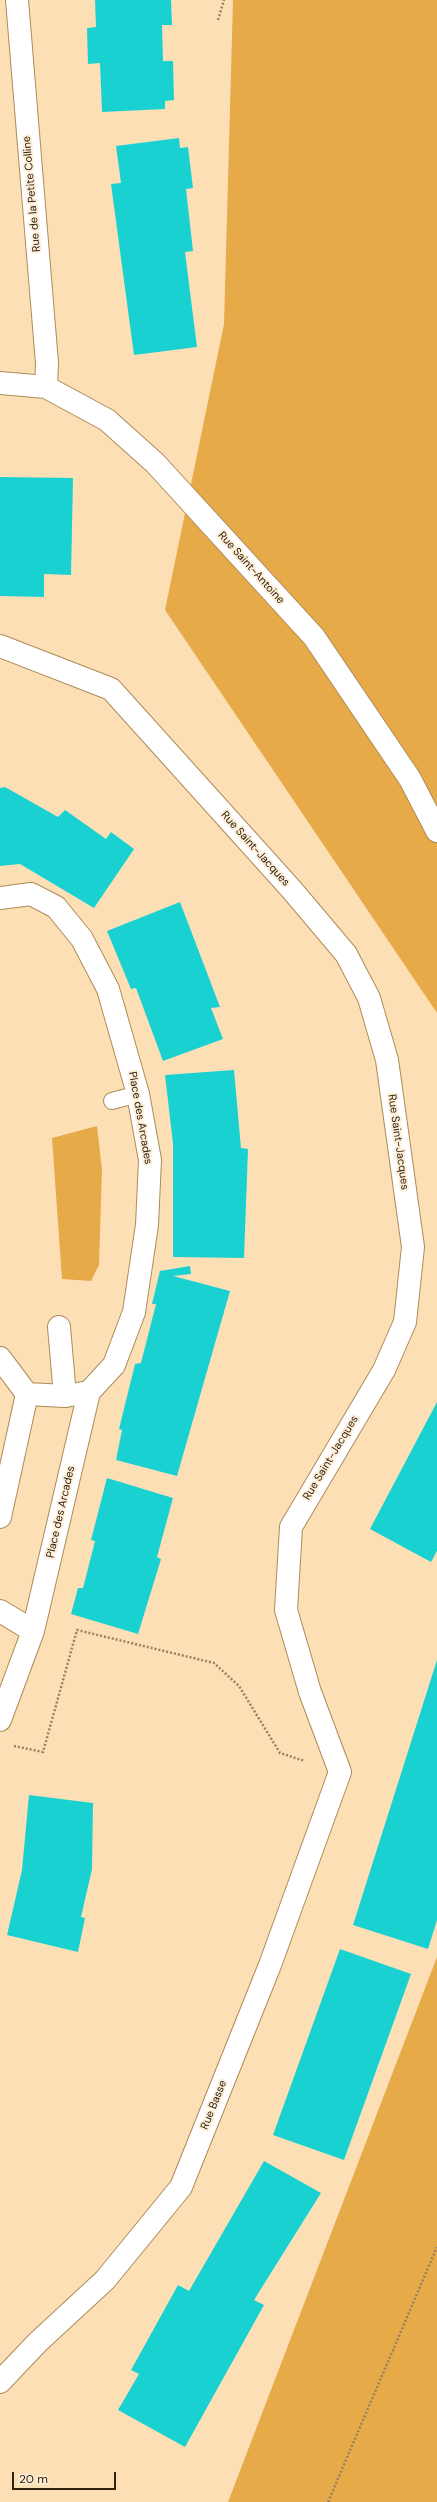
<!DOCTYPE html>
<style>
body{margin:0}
#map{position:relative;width:437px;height:2502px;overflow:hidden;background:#fddfb6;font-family:"DM Sans",sans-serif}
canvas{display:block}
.scale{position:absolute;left:12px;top:2472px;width:104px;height:18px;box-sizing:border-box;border:2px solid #30220d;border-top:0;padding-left:5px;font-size:12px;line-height:14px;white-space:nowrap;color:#30220d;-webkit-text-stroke:3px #feefdb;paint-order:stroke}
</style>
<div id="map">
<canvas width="437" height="2502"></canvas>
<div class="scale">20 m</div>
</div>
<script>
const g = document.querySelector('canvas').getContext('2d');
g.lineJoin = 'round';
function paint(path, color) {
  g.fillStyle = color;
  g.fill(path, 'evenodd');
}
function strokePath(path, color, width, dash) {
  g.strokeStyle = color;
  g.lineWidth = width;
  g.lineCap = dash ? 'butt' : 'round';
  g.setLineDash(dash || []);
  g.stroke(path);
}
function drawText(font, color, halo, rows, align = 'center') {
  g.font = font + ' "DM Sans",sans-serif';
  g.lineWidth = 4;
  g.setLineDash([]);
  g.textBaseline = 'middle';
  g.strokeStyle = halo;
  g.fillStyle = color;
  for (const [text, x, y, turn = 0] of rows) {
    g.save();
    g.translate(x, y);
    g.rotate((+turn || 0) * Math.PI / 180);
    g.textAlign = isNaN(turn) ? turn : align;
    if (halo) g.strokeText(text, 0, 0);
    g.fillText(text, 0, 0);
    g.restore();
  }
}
paint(new Path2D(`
 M233,0h204v1013l-272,-403 59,-286z
 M97,1126l5,44 -3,95 -8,16 -29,-2 -10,-141z
 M437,1957v545h-209z`), '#e7aa49');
paint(new Path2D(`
 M95,0h76l1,25h-10l1,36h10l1,39 -9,1v8l-63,3 -2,-49 -12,1 -1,-36 9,-1z
 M179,138l1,10 8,-1 5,41 -7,1 7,62 -8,1 12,95 -63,8 -23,-171 10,-1 -5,-37z
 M0,477l73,1 -2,97 -27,-1v23l-44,-1z
 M5,787l53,30 7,-7 41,29 5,-7 23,17 -40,59 -74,-44 -20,2v-78z
 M180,902l40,105 -9,1 12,31 -60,22 -27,-73 -5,1 -24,-58z
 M234,1070l7,78 7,1 -4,109 -71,-1v-113l-8,-69z
 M190,1266l1,8 -18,2 57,15 -53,185 -61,-16 6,-30 -3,-1 16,-65 6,-1 15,-59h-4l8,-33z
 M437,1402v149l-6,11 -61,-33z
 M107,1478l66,20 -16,59 4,2 -23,75 -67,-20 7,-26h5l12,-47 -4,-1z
 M437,1660v260l-9,29 -75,-24z
 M29,1795l64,8 -1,66 -11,48 4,1 -7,34 -71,-17 15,-65z
 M340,1949l71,25 -67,186 -71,-25z
 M264,2161l57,32 -67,107 10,5 -79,142 -67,-37 21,-36 -8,-4 47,-85 11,6z`), '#1ad1d2');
const service = new Path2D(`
 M112,1101l26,-7`);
const pedestrian = new Path2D(`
 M59,1327l6,69`);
const minor = new Path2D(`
 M17,0l30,363 -1,24
 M0,383l46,4 61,33 48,43 159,174 96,142 27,52
 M0,646l111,43 181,201 54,64 23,44 18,62 26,187 -8,75 -21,48 -93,157 -5,83 24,82 30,80 -70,193 -89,222 -76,93 -67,62 -38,40
 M0,898l31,-4 25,13 26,32 26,50 30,105 12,66 -3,65 -13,87 -20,53 -25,27 -56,239 -33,89
 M0,1358l27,36 -27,123
 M27,1394l38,2 24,-4
 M0,1611l33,20`);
strokePath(service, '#ad8b59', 18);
strokePath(pedestrian, '#ad8b59', 24);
strokePath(minor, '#ad8b59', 24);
strokePath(new Path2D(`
 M218,20l6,-20
 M14,1746l29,6 34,-122 137,33 25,23 41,67 25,8
 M328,2502l109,-255`), '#978162', 2.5, [2, 2]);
strokePath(service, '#fff', 16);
strokePath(pedestrian, '#fff', 22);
strokePath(minor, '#fff', 22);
drawText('11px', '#30220d', '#feefdb', [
 ["Rue de la Petite Colline",32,194,-95],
 ["Rue Saint-Antoine",251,568,48],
 ["Rue Saint-Jacques",255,849,48],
 ["Place des Arcades",140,1118,80],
 ["Rue Saint-Jacques",398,1142,82],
 ["Rue Saint-Jacques",331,1458,-59],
 ["Place des Arcades",61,1512,-77],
 ["Rue Basse",214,2105,-68]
]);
</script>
